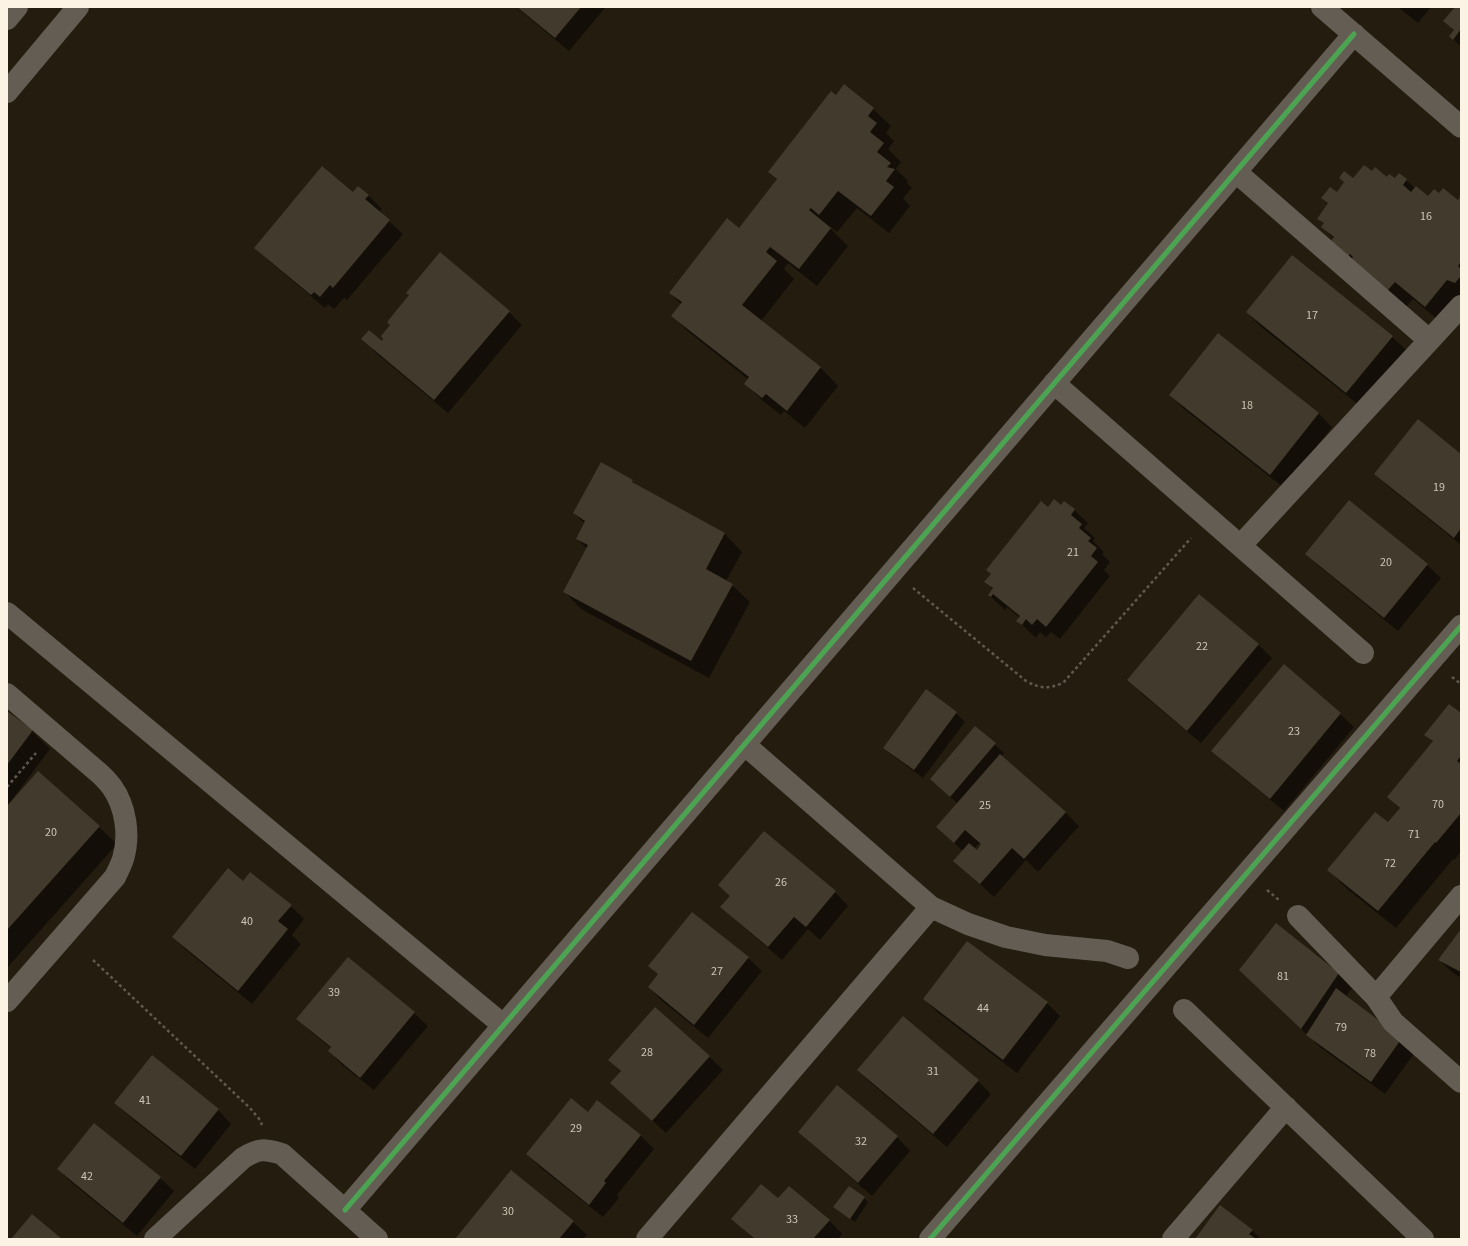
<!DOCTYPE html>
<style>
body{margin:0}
#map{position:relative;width:1468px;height:1246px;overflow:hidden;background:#241c0f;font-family:"Source Sans 3",sans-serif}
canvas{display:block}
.frame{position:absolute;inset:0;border:8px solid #fcf3e5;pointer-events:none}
</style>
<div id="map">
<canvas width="1468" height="1246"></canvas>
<div class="frame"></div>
</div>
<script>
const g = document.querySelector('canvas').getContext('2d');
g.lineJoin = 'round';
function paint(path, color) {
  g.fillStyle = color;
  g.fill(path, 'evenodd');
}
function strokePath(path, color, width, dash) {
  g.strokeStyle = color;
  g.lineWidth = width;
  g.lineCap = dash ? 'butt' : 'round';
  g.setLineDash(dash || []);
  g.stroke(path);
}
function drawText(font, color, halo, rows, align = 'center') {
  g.font = font + ' "Source Sans 3",sans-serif';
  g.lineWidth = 3.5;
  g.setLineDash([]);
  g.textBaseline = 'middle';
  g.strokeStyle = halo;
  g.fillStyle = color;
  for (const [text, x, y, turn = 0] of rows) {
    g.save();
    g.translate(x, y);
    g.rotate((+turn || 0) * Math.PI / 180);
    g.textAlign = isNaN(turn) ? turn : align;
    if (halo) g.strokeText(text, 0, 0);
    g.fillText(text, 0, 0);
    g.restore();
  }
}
paint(new Path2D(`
 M516,7h88l1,1 -36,43z
 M1398,7h33l-13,16z
 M1456,7h5v40l-11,-11 4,-5 -9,-10z
 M844,86l29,23 18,17 -5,7 8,8 -6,8 13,13 -5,7 12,12 -1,2 5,5 -9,10 7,8 -21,27 -32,-25 -20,24 -6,-5 -1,1 18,18 -31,40 -29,-23 -4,6 10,10 -33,42 60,47 17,18 -33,42 -21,-17 -3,4 -18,-14 -18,-17 4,-4 -59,-47 -18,-17 9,-12 -11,-11 69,-64 38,-49 -8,-8z
 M1372,172l15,6 8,1 4,-5 16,14 14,9 10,-2 19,6 3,-3v104l-18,22 -30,-25 -7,8 -55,-39 -17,-29 -12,-12 2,-3 -6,-6 11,-14 -7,-6 15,-5 17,-13z
 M353,193l15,2 14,14 -3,3 24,22 -56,66 -3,-2 -10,11 -6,-5 -3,4 -56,-47 -14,-13z
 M509,312l13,13 -74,88 -72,-60 -13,-14 19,3z
 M1247,312l145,25 14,13 -46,56 -100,-80z
 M1218,335l101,79 13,13 -48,61 -100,-79 -14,-14z
 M1461,455v90l-72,-58 -14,-13z
 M632,481l7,7 86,46 17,18 -16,29 6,4 18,17 -41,76 -128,-69 -17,-18 23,-42 -10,-10 8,-15 -11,-11z
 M1349,502l78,63 14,13 -43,53 -78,-64 -14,-13z
 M1061,506l13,4 14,13 -4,5 11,10 -2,3 11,11 -2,2 8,8 -6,8 6,6 -50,63 -9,-7 -5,5 -6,-5 -4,6 -18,-17 2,-3 -13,-11 -2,3 -16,-15 4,-5 -7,-8 6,-7 -5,-5 61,-61z
 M1199,596l60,49 13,13 -71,85 -59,-49 -13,-14z
 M7,713l25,18 18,18 -42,56 91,22 18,17 -110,124z
 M956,713l9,9 -42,56 -30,-22 -9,-8z
 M1340,714l14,13 -70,84 -58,-47 -13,-13z
 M1461,715v137l-7,8 -1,-1 -57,69 -50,-40 -17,-18 59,-46 12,-15 -12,-12 45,-55 -7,-7z
 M976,728l28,25 -3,4 64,55 14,14 -41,46 -12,-12 -32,37 -39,-36 8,-10 -12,-11 7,-36 -27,-25zM979,843l3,2 -5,6 -3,-2z
 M243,882l48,24 13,13 -12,16 9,9 -49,60 -66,-54 -13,-13z
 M835,892l13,14 -28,34 -12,-11 -26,31 -47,-40 -13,-13z
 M693,913l55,45 14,13 -54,67 -46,-37 -13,-14 10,-12 -9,-9z
 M1276,925l62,49 14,14 -6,8 69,56 -30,42 -64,-46 -67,-64z
 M1461,931v47l-8,-5 -14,-13z
 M924,999l123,4 13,13 -43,57 -80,-61z
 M414,1013l14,13 -54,64 -32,-25 -13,-14 2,-3 -20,-16 -13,-13z
 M709,1056l14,14 -57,63 -55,-50 10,-11 -12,-12z
 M858,1070l120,11 13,13 -44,53 -75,-63z
 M598,1101l43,35 13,13 -37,46 2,3 -16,19 -62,-49 -14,-14 61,-41z
 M115,1103l103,7 13,14 -36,45 -66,-53z
 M95,1124l65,54 14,13 -37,45 -66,-54 -13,-13z
 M799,1132l98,5 13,14 -38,45 -59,-51z
 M864,1198l4,4 -13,20 -20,-15z
 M732,1219l97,1 13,14 -4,5h-84z
 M573,1222l14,13 -4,4h-127z
 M1252,1230l9,9h-65z`), '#0007');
paint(new Path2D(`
 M517,7h64l-26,31z
 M1455,7h6v22l-8,11 -4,-4 5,-6 -11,-9z
 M844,84l30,24 -6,8 9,7 -7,9 14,11 -7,9 14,11 -4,4 8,2 -9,12 8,6 -23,29 -33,-25 -19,24 -8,-7 -2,2 22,18 -32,41 -29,-22 -4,5 11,9 -35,44 79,62 -34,44 -21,-17 -4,4 -18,-14 5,-7 -78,-61 11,-14 -13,-9 58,-75 12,10 38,-49 -9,-7 63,-81 5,4z
 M1364,165l8,6 3,-4 12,10 2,-3 6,4 4,-5 8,6 -4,6 8,7 5,-6 12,10 6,-7 5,4 4,-5 15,12 3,-5v67l-3,4 3,3v7l-6,7 -8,-3 -22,27 -30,-25 -8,9 -39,-28 5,-6 -3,-3 -5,6 -15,-18 4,-5 -13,-10 3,-4 -7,-4 11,-16 -7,-5 9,-11 7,5 7,-10 -5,-4 5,-7 9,7z
 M322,166l31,26 5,-6 11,9 -4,4 25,21 -57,68 -3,-3 -10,12 -6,-5 -3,3 -57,-47z
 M440,252l70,59 -76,89 -73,-61 8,-9 13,11 1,-2 -2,-3 9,-11 -3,-3 22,-27 -3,-2z
 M1292,255l101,81 -47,57 -100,-81z
 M1218,333l101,80 -49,62 -101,-80z
 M1418,419l43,35v74l-7,10 -80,-64z
 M601,462l32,18 -1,2 93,51 -19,36 27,15 -42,77 -128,-69 25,-47 -12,-6 9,-18 -12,-8z
 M1054,499l7,6 3,-4 11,8 -4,6 11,9 -3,4 12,10 -3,3 9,7 -6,8 7,6 -52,65 -9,-8 -5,6 -6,-6 -4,6 -6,-4 4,-5 -27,-22 -2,3 -3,-2 5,-7 -9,-6 7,-8 -5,-4 55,-69 7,6z
 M1349,500l79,64 -44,54 -79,-64z
 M1199,594l60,50 -72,87 -60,-51z
 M1284,664l57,49 -71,86 -59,-48z
 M926,689l31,23 -43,58 -31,-22z
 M1449,704l12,9v43l-4,5 4,3v49l-25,30 -1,-1 -57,69 -51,-41 48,-58 13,10 12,-14 -13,-11 46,-56 -9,-6z
 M7,711l26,19 -26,35z
 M975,726l21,17 -46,54 -20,-18z
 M1000,754l66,58 -42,47 -12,-11 -32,36 -27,-23 16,-18 8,7 4,-6 -16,-14 -11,13 -18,-16z
 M38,771l62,55 -93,104v-124z
 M764,831l72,60 -30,36 -12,-10 -26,30 -48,-40 10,-11 -12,-11z
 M228,868l15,13 7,-9 42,33 -14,16 10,8 -50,62 -66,-54z
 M692,912l57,45 -55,68 -46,-38 10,-13 -10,-8z
 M1276,923l63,50 -38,56 -62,-59z
 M1461,929v43l-23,-12z
 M967,941l81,61 -45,58 -80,-61z
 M348,957l67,55 -55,66 -32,-27 3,-4 -35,-28z
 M1336,988l66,50 -31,44 -65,-47z
 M655,1007l55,49 -58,65 -42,-38 11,-12 -13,-11z
 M903,1016l76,64 -46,54 -76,-64z
 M152,1055l67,54 -38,47 -67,-53z
 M837,1085l61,51 -40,47 -60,-51z
 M571,1098l17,14 9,-12 44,35 -37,46 2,2 -17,22 -63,-51z
 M94,1123l67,54 -38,46 -66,-54z
 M511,1170l63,51 -15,18h-104z
 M761,1184l17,14 11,-12 41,34 -17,19h-58l-24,-20z
 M849,1186l16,11 -15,22 -17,-12z
 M1220,1205l33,25 -4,4 7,5h-61z
 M32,1214l30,25h-51z`), '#423a2c');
strokePath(new Path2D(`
 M913,588l113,93c15,8 22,8 37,2l128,-145
 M1452,677l9,7
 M7,787l29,-34
 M1267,890l12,10
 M93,960l157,148 10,12 2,5`), '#605950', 2.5, [3, 3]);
strokePath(new Path2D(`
 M1322,7l139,120
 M7,19l10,-12
 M7,92l71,-85
 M1236,172l193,168
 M1054,383l309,270
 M1241,545l220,-239
 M7,613l496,412
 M7,694l92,79c5,4 9,9 13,14 14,20 18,49 11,72 -2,6 -5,12 -8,18l-108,124
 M744,744l187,163 37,17 38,13 39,8 62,6 21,7
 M1298,916l78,81 17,25 68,60
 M1376,997l85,-101
 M1184,1010l239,229
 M345,1210l1009,-1176
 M155,1239l88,-81c16,-10 21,-9 39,-4l95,85
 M647,1239l284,-332
 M930,1239l531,-613
 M1173,1239l113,-132`), '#645d54', 22);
strokePath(new Path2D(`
 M345,1210l1009,-1176
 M930,1239l531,-613`), '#4ca352', 5);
drawText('12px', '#cec5b7', null, [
 ["16",1426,217],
 ["17",1312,316],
 ["18",1247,406],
 ["19",1439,488],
 ["21",1073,553],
 ["20",1386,563],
 ["22",1202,647],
 ["23",1294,732],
 ["70",1438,805],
 ["25",985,806],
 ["20",51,833],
 ["71",1414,835],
 ["72",1390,864],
 ["26",781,883],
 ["40",247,922],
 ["27",717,972],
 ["81",1283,977],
 ["39",334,993],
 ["44",983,1009],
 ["79",1341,1028],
 ["28",647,1053],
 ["78",1370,1054],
 ["31",933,1072],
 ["41",145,1101],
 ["29",576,1129],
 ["32",861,1142],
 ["42",87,1177],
 ["30",508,1212],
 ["33",792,1220]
]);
</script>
